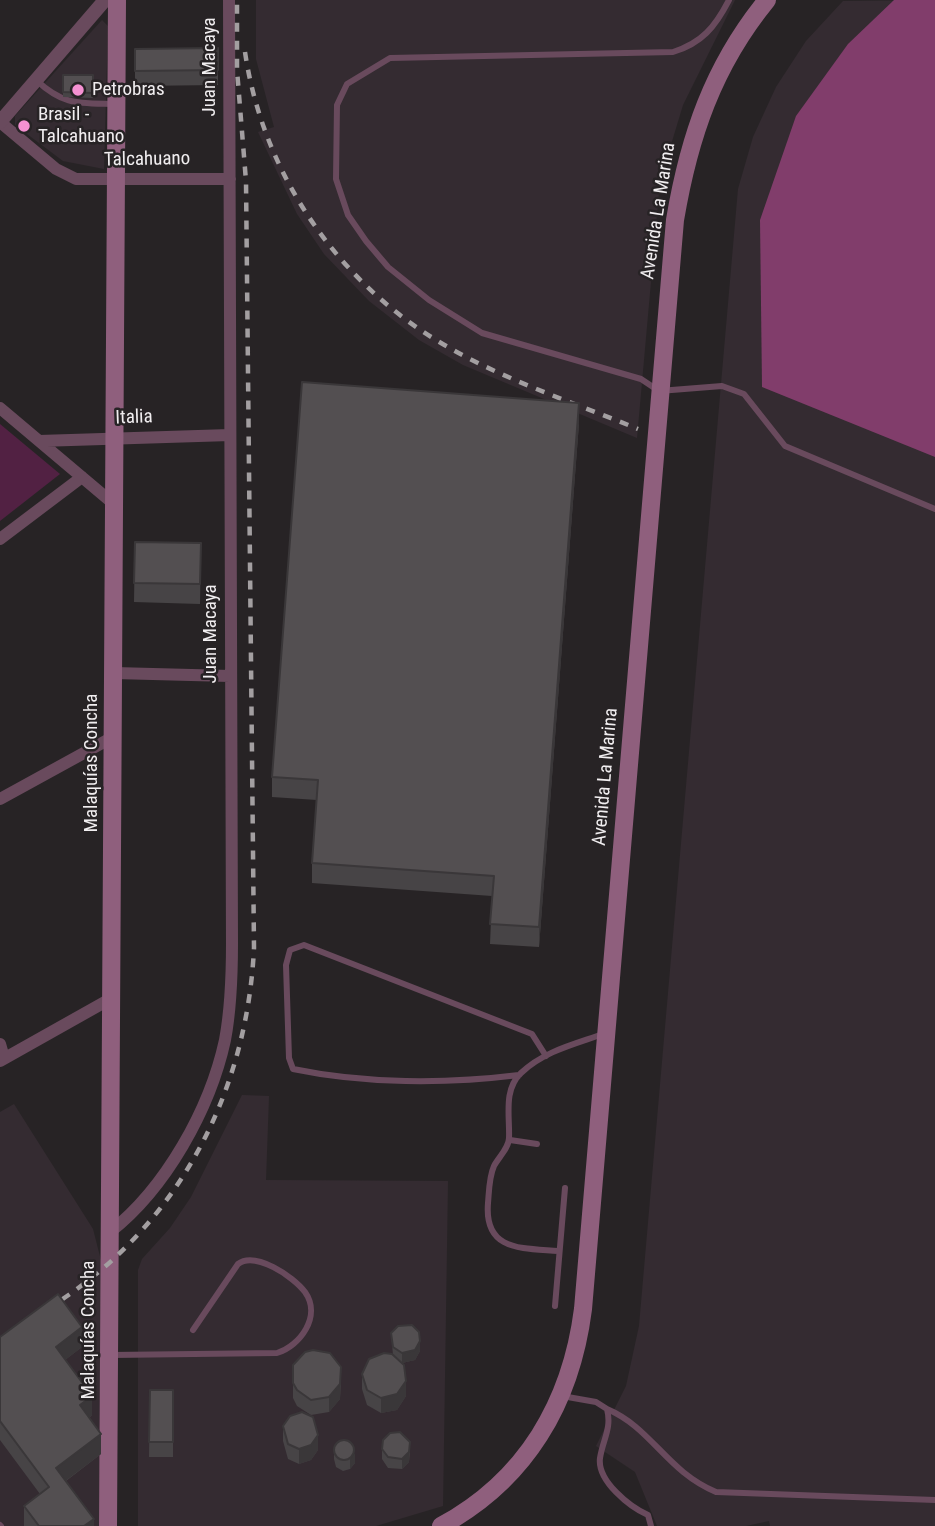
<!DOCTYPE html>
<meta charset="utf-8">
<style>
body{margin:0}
canvas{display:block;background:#272325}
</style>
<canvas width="935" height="1526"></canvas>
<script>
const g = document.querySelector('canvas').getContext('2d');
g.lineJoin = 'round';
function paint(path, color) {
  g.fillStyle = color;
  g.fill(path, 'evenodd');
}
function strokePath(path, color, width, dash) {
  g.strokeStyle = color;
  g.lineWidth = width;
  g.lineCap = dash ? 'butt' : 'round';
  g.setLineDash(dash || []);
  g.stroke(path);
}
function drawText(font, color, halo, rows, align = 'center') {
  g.font = font + ' "Roboto Condensed",sans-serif';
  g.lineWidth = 5;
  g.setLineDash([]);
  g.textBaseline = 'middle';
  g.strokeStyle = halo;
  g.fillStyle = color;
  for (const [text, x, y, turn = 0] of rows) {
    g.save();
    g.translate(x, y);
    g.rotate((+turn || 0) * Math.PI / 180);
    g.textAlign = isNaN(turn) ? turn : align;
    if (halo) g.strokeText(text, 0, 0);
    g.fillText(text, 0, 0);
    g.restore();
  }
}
paint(new Path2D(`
 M256,0h479l-52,105 -23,76 -23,257 -174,-73 -44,-25 -50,-39 -45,-47 -27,-40 -39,-82 16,-5 -18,-68z
 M935,0v1526h-165l-1,-5 -23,5h-89l-22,-54 -39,-26 30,-60 13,-60 99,-1137 15,-52 23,-50 30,-46 37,-40z
 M102,20l6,6 -4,143 -41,-8 -48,-36v-9z
 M242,1095l27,1 -3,84 182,1 -5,325 -67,20h-238v-256l4,-11 28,-31 21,-31z
 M14,1104l79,125 13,51 -2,246h-104v-414z`), '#342b31');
paint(new Path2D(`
 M0,424l60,50 -60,47z`), '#522143');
paint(new Path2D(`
 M894,0h41v457l-173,-70 -2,-167 36,-104 52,-72z`), '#813d6b');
strokePath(new Path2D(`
 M729,0c-14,27 -27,43 -56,52l-283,6 -43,26 -10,21 -1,74 12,36 18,26 22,26 41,33 53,33 159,46 18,12 63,-5 22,8 41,52 150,63
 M36,80c28,26 43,23 79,24
 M519,1075c-73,9 -154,9 -226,-6l-4,-11 -3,-93 4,-15 14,-5 228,89 14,22
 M510,1140l27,4
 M558,1251c-37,-3 -74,0 -70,-48 1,-11 1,-26 6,-37 4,-8 15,-18 15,-28 1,-21 -6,-48 12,-65 23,-22 54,-29 82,-39
 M555,1306l10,-118
 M111,1355l166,-2c23,-7 45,-37 28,-61 -12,-16 -50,-41 -67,-28l-45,66
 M562,1396l34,6 11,7c5,19 -4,30 -7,49 -3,23 30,49 48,57l3,11
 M607,1409c45,19 59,62 109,83l219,8
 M0,1525l1,1`), '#694a5d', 6);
strokePath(new Path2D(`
 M0,122l56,47 20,10h154
 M0,408l115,97
 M39,441l191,-6
 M0,539l82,-62
 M114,673l116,3
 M0,799l113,-62
 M0,1044l4,14
 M0,1061l112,-63
 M110,1232c56,-44 100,-123 115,-192 6,-32 7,-65 7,-97l-3,-943`), '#694a5d', 12);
strokePath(new Path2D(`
 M0,122l105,-122`), '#694a5d', 14);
strokePath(new Path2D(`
 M108,1526l9,-1526
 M441,1526c85,-46 130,-123 142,-217l92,-1089c14,-83 38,-154 92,-220`), '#8f5f7d', 18);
strokePath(new Path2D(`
 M245,52c18,123 95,234 203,295 59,34 127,56 190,82
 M47,1309c128,-78 200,-213 207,-361l-8,-767 -9,-111v-70`), '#a39fa1', 4.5, [9, 9]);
paint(new Path2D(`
 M218,48v37l-83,1v-37z
 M63,75h30v23l-30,-1z
 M579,423l-40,524 -49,-3 2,-48 -180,-13v-20l5,-63 -45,-3v-20z
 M135,542l66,1 -1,61 -66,-2z
 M391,1333l29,18 -5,9 -13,3 4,33 -9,14 -16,3 -14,-8 -5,-16v-15l31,-19z
 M0,1337l82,10 -17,13 27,55 -3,3 12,36 -35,27 28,45h-70v-20l16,-12 -40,-54z
 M341,1382l-1,17 -11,13 -18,3 -14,-9 -4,-8v-15z
 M150,1390h23v67h-24z
 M283,1426l35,24 -7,10 -12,4 -11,-5 -5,-18z
 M337,1442l18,21 -5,6 -7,2 -7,-4 -2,-8v-10z
 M382,1449l28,3 -1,10 -7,7 -14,-1 -6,-9z`), '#474446');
paint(new Path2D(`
 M579,403v20l-40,524v-20z
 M82,1327v20l-26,20v-20z
 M420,1341v10l-5,9 -13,3v-10z
 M341,1367l-1,32 -11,13v-15z
 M406,1381v15l-9,14 -16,3v-15z
 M92,1396v19l-12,10v-20z
 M101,1434v20l-45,34v-20z
 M318,1435v15l-7,10 -12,4v-15z
 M410,1442l-1,20 -7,7v-10z
 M355,1453v10l-5,6v-10z
 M94,1519v7h-10z`), '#3a3739');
const building = new Path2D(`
 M218,48v22l-83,1v-22z
 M63,75h30v18l-30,-1z
 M302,382l277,21 -40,524 -49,-3 4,-48 -182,-13 6,-83 -46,-3z
 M135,542l66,1 -1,41 -66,-1z
 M58,1294l24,33 -26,20 36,49 -12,9 21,29 -45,34 38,51 -10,7h-45l-15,-20 25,-19 -49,-66v-84z
 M412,1325l7,7 1,9 -5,9 -13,3 -9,-6 -2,-14 7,-7z
 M313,1350l17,3 11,14 -1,17 -11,13 -18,3 -14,-10 -4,-7v-18l12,-13z
 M384,1353l8,1 12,11 2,16 -9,13 -16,4 -14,-8 -5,-16 7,-15z
 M150,1390h23v52h-24z
 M302,1412l11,5 5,18 -7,10 -12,4 -11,-5 -5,-18 7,-10z
 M400,1432l10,10 -1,10 -7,7 -14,-2 -6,-8 1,-9 7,-7z
 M334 1450a10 10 0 1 1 20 0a10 10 0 1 1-20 0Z`);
paint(building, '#534f51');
strokePath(building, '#3a3739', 2);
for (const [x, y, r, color] of [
 [78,90,7,"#f591d2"],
 [24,126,7,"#f591d2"]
]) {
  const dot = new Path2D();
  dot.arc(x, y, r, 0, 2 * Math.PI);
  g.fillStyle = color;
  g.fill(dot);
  strokePath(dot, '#272325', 2.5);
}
drawText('19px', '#f1eef0', '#272325', [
 ["Juan Macaya",210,67,-90],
 ["Talcahuano",147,160,-1],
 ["Avenida La Marina",659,211,-81],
 ["Italia",134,418,-2],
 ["Juan Macaya",211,634,-90],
 ["Malaquías Concha",92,763,-90],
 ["Avenida La Marina",606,777,-85],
 ["Malaquías Concha",89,1330,-90]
]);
drawText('19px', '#f1eef0', '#272325', [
 ["Petrobras",92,90],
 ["Brasil -",38,115],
 ["Talcahuano",38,137]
], 'left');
</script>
